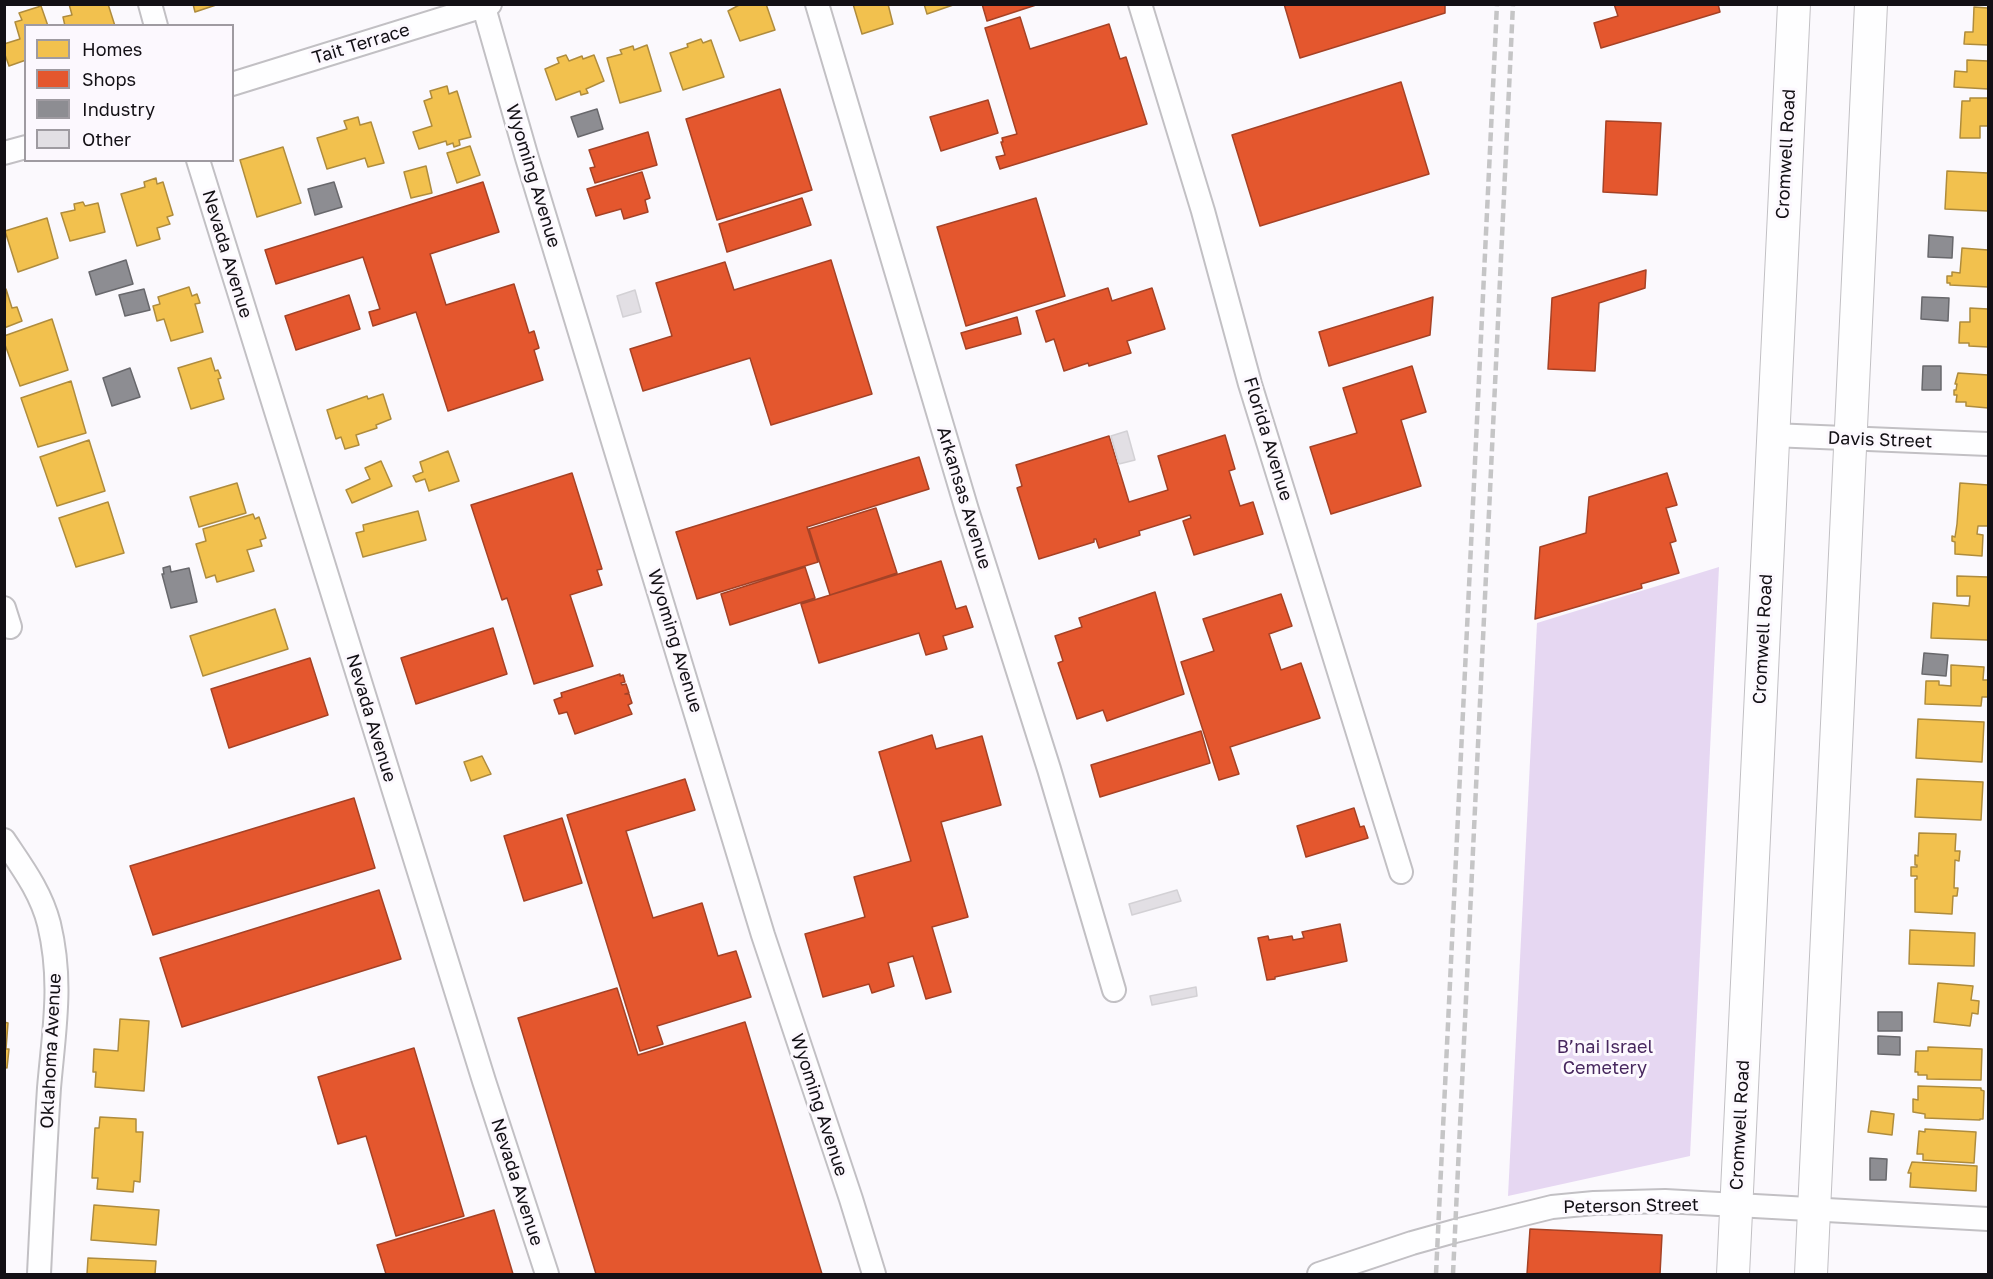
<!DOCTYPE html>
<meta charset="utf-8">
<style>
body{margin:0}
#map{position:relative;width:1993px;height:1279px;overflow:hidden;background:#fbf9fd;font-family:"Golos Text",sans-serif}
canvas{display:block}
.frame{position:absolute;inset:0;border:6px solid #131015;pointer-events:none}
.legend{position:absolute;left:24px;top:24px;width:210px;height:138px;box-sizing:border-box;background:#fcf8fe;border:2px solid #9f9ba1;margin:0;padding:8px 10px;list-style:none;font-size:18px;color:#131015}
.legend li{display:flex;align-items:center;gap:12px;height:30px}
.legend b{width:30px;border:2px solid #9f9ba1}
</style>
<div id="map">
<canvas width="1993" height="1279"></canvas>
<div class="frame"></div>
<ul class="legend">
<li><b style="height:16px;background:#f2c14e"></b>Homes</li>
<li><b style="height:16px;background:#e4572e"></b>Shops</li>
<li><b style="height:16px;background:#8d8d92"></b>Industry</li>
<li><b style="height:16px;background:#e2dfe4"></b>Other</li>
</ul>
</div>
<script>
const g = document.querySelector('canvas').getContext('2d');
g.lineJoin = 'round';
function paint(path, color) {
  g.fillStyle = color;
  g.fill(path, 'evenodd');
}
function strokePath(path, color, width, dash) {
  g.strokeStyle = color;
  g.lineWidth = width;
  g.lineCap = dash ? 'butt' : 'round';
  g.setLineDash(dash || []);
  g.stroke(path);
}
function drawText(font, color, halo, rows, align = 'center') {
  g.font = font + ' "Golos Text",sans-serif';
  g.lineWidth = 6;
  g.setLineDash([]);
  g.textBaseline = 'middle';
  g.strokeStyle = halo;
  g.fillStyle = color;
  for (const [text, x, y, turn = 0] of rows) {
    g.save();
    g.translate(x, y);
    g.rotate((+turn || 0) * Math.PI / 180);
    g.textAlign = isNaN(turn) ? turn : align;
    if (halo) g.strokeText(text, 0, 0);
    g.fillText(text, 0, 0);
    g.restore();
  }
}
paint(new Path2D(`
 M1719,567l-29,589 -182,40 29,-573z`), '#e6d7f2');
const homes = new Path2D(`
 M69,4h39l7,22h-50l-2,-9 9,-2z
 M193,4h26l-24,8z
 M741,4h25l9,26 -35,11 -12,-30z
 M853,4h35l5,20 -31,10z
 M924,4h32l-29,10z
 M41,6l7,20h-22v34l-17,6 -5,-14v-8l16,-5 -5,-17 7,-2 -3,-7z
 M1974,7l14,1v37l-24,-1 1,-12h8z
 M701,39l2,4 8,-3 13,37 -41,13 -13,-37 18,-6 -1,-3z
 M647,45l14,46 -41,12 -13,-45 15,-4 -2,-4 13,-4 1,4z
 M566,55l3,6 13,-5 1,3 11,-4 10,26 -18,8 2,4 -7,2 -1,-4 -24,9 -11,-31 14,-6 -2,-5z
 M1967,60l21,1v28l-34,-2 1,-16 12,1z
 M447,86l2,8 8,-3 14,46 -12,3 1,5 -6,2 -1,-4 -6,2 -1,-4 -27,8 -6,-17 19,-6 -8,-25 8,-3 -2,-7z
 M1970,98h18v28h-8v12h-20l2,-37h8z
 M358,117l2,8 11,-3 13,41 -16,4 -3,-9 -38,11 -10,-31 30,-9 -3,-8z
 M470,146l10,29 -23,8 -10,-30z
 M283,147l18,56 -44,14 -17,-57z
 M426,166l6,27 -21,5 -7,-26z
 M1947,171l41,2v38l-43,-2z
 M156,178l1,6 6,-2 10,33 -6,2 3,7 -13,4 3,11 -23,7 -16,-52 24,-7 -1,-5z
 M83,202l2,4 13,-3 7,29 -35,9 -9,-28 14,-3 -1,-6z
 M47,218l11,40 -40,14 -13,-41z
 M1962,248l26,2v37l-38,-2v-2h-3v-7h5v-4l8,1z
 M189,287l3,9 5,-2 3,9 -5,1 8,28 -32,9 -7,-22 -7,2 -4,-15 7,-2 -2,-7z
 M6,289l6,19 5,-1 5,14 -18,7z
 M1970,308l18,1v38l-19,-1v-3h-10l1,-21h10z
 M52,319l16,51 -48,16 -16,-44v-6z
 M211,358l4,13 3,-1 3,8 -3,1 6,20 -33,10 -13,-41z
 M1958,373l30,2v33l-22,-2v-4h-10l1,-7h-3v-5h2l1,-6h-2z
 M71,381l15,52 -48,14 -17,-49z
 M383,394l8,25 -15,6 1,3 -21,7 3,10 -14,4 -4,-12 -5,2 -9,-29 40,-14 1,3z
 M89,440l16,51 -48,15 -17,-49z
 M448,451l11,30 -30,10 -4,-12 -9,3 -3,-6 10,-4 -3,-10z
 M381,461l11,25 -40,17 -6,-13 24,-11 -5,-11z
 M237,483l9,30 -47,14 -9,-30z
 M1960,483l28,2v41h-10l-1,8 6,1 -1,21 -27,-2v-12l-3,-1v-5l3,1 2,-13z
 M108,502l16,51 -48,14 -17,-49z
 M418,511l8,29 -63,17 -7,-24 8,-2 -1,-6z
 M253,514l2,5 4,-2 7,21 -6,2 2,6 -15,4 7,21 -37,11 -2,-7 -9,3 -10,-34 10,-3 -3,-12z
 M1957,576l31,1v63l-57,-2 2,-35 36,3 1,-10h-13z
 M275,609l13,40 -85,27 -13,-40z
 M1951,665l33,2 -1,13h5v17h-6l-1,9 -56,-2 1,-23h13v4l12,1z
 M1918,719l66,3 -2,40 -66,-4z
 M482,756l9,18 -20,7 -7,-19z
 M1917,779l66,3 -2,38 -66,-3z
 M1919,833l37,1 -1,17h5l-1,10 -4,-1 -1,28h4l-1,8h-4l-1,18 -37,-2v-33h2v-3h-6v-9h6v-2h-2v-10l3,1z
 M1910,930l65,3 -1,33 -65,-2z
 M1938,983l35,3 -2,14 8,1 -1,13 -6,-1 -2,13 -36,-4z
 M120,1019l29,2 -5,70 -49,-4 1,-15h-3l1,-23 24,2z
 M4,1022l4,1 -2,26h3l-2,19 -3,-1z
 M1928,1047l54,2 -1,31 -54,-1v-4h-9v-3h-3l1,-21h12z
 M1918,1086l63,2v2l3,1 -1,28h-3v1l-55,-2v-4l-12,-2v-13l5,1z
 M1871,1111l23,3 -2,21 -24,-3z
 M100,1117l36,2v13h7l-3,50 -6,-1 -1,11 -36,-3 1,-11h-6l3,-50h4z
 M1925,1129l51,3 -2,31 -51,-3v-6h-6l2,-23 6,1z
 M1912,1162l65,4 -1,25 -66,-4 1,-14h-3z
 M94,1205l65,5 -3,35 -65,-5z
 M88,1258l68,3 -1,13h-68z`);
paint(homes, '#f2c14e');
strokePath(homes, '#af8c3d', 1.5);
const shops = new Path2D(`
 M982,4h57l-52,17z
 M1284,4h161v9l-145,45z
 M1614,4h104l2,8 -119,36 -7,-25 24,-7z
 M1020,17l10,32 79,-25 11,35 6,-2 21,67 -147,45 -4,-12 9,-2 -4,-13h2l-1,-4 15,-4 -32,-106z
 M1401,82l28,92 -169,52 -28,-91z
 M780,89l32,101 -95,30 -31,-101z
 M988,100l10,33 -57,18 -11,-34z
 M1606,121l55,2 -4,72 -54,-3z
 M648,132l9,33 -62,18 -5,-15 5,-1 -6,-17z
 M642,172l8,26 -5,2 3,12 -24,7 -3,-10 -25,7 -9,-27z
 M483,182l16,50 -69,22 16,51 68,-21 15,49 5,-2 5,17 -5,2 9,30 -95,31 -32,-99 -43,14 -4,-14 11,-3 -17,-52 -87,27 -11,-34z
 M802,198l9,27 -84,27 -8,-28z
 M1036,198l29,98 -99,30 -29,-99z
 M831,260l41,134 -101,31 -21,-67 -107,33 -13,-42 42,-13 -16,-53 69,-21 9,28z
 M1646,270l-1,18 -46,15 -4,68 -47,-2 4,-71z
 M1108,288l4,13 40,-13 13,41 -38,12 4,12 -42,13 -1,-3 -24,8 -10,-32 -8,3 -10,-31z
 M349,295l11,34 -64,21 -11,-34z
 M1433,297l-3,38 -101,31 -10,-34z
 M1017,317l4,17 -55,15 -5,-16z
 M1412,366l14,46 -25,8 20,66 -90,28 -21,-67 47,-14 -14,-45z
 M1225,435l10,34 -6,2 11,35 13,-4 10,32 -69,21 -11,-34 8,-3 -1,-3 -51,16 1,4 -41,13 -3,-9h-2v3l-55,17 -22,-71 5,-2 -6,-21 93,-29 20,66 39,-12 -10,-34z
 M919,457l10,32 -122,38 11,35 -121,37 -21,-67z
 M572,473l30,96 -5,1 5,15 -32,10 23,71 -59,18 -27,-86 -5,2 -31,-95z
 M1667,473l10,32 -11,3 10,33 -6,2 9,30 -38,11 1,4 -107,31 5,-72 46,-14 3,-36z
 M876,508l21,65 -67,22 -21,-66z
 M941,561l15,48 10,-3 7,21 -30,9 4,13 -21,6 -7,-22 -100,30 -18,-59z
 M805,567l10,31 -85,27 -9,-31z
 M1155,592l29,102 -77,27 -4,-11 -26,9 -19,-56 5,-2 -8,-25 27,-9 -3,-9z
 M1281,594l11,32 -23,8 12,36 20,-7 19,55 -90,29 9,27 -20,6 -38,-118 33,-11 -11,-32z
 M493,628l14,46 -91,30 -15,-46z
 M310,658l18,57 -99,33 -18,-59z
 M620,674v2l3,-1 2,7 -4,1 1,2 4,-1 3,9 -4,1h4l3,9 -4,2 4,9 -57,20 -8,-22 -8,2 -5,-14 8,-3 -1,-4z
 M1201,731l9,32 -110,34 -9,-32z
 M932,735l4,14 46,-13 19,69 -60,17 27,95 -36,10 19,65 -25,7 -13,-43 -25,7 6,23 -22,7 -3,-9 -46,13 -18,-63 60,-17 -11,-40 57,-16 -32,-109z
 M685,779l10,31 -69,21 27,87 49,-15 16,53 18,-5 15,46 -94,29 6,18 -23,7 -73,-236z
 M354,798l21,70 -222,67 -23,-69z
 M1354,808l6,19 4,-1 4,12 -62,19 -9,-31z
 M562,818l20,65 -58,18 -20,-65z
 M379,890l22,69 -219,68 -22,-69z
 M1340,924l7,37 -72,16v2l-8,1 -9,-42 10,-2 1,4 23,-4 1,4 11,-2 -2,-6z
 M617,988l21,67 107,-33 77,252h-226l-78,-256z
 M414,1048l50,168 -68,20 -30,-100 -28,8 -20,-67z
 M494,1210l19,64h-127l-9,-29z
 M1530,1229l132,6 -2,39h-133z`);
paint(shops, '#e4572e');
strokePath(shops, '#a54226', 1.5);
const industry = new Path2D(`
 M597,109l6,20 -25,8 -7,-20z
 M334,182l8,25 -27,8 -7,-26z
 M1929,235l24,2 -1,21 -24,-1z
 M126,260l7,24 -37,11 -7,-23z
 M144,289l6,21 -25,6 -6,-21z
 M1922,297l27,1 -1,23 -27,-2z
 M1923,366h18v24h-19z
 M130,368l10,29 -28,9 -9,-28z
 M170,566l1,6 18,-4 8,34 -26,6 -9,-34h2l-1,-6z
 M1924,653l24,2 -2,21 -24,-2z
 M1878,1012h24v19h-24z
 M1878,1036l22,1v18l-22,-1z
 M1870,1158l17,1 -1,21h-16z`);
paint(industry, '#8d8d92');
strokePath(industry, '#68686c', 1.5);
const building = new Path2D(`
 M635,290l6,22 -18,5 -6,-21z
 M1127,431l8,29 -16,4 -8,-28z
 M1177,890l4,11 -49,14 -3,-11z
 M1196,987l1,9 -45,9 -2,-9z`);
paint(building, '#e2dfe4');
strokePath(building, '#d3d1d5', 1.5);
const street = new Path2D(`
 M150,4l6,22
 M483,4l44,154 236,777 88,264 23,75
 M817,4l150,506 82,259 65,221
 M1140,4l63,207 47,173 151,488
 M232,84l258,-80
 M4,153l22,-6
 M198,160l286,921 63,193
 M1772,435l216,9
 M4,608l6,19
 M4,840c18,27 37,52 45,84 14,58 5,106 0,164 -4,62 -7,124 -10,186
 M1319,1274l93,-31 43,-12 97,-24 42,-4 71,-2 323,18`);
const secondary = new Path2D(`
 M1733,1274l61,-1270
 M1811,1274l60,-1270`);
strokePath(street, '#c2c0c4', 26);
strokePath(secondary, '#c2c0c4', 34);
strokePath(street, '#fefeff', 22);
strokePath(secondary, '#fefeff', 32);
strokePath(new Path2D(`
 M1436,1274l61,-1270
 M1453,1274l60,-1270`), '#c5c5c6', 4.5, [9, 4.5]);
drawText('18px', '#131015', '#fcf8fe', [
 ["Tait Terrace",361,44,-17],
 ["Cromwell Road",1786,154,-87],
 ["Wyoming Avenue",533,176,73],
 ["Nevada Avenue",227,254,73],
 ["Florida Avenue",1268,439,73],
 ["Davis Street",1880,440,2],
 ["Arkansas Avenue",964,498,73],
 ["Cromwell Road",1763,639,-87],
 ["Wyoming Avenue",675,641,73],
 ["Nevada Avenue",371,718,73],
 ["Oklahoma Avenue",51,1051,-87],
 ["Wyoming Avenue",819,1105,72],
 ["Cromwell Road",1740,1125,-87],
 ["Nevada Avenue",517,1182,72],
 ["Peterson Street",1631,1206,-1]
]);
drawText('18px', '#47275e', '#fcf8fe', [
 ["B’nai Israel",1605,1047],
 ["Cemetery",1605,1068]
]);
</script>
